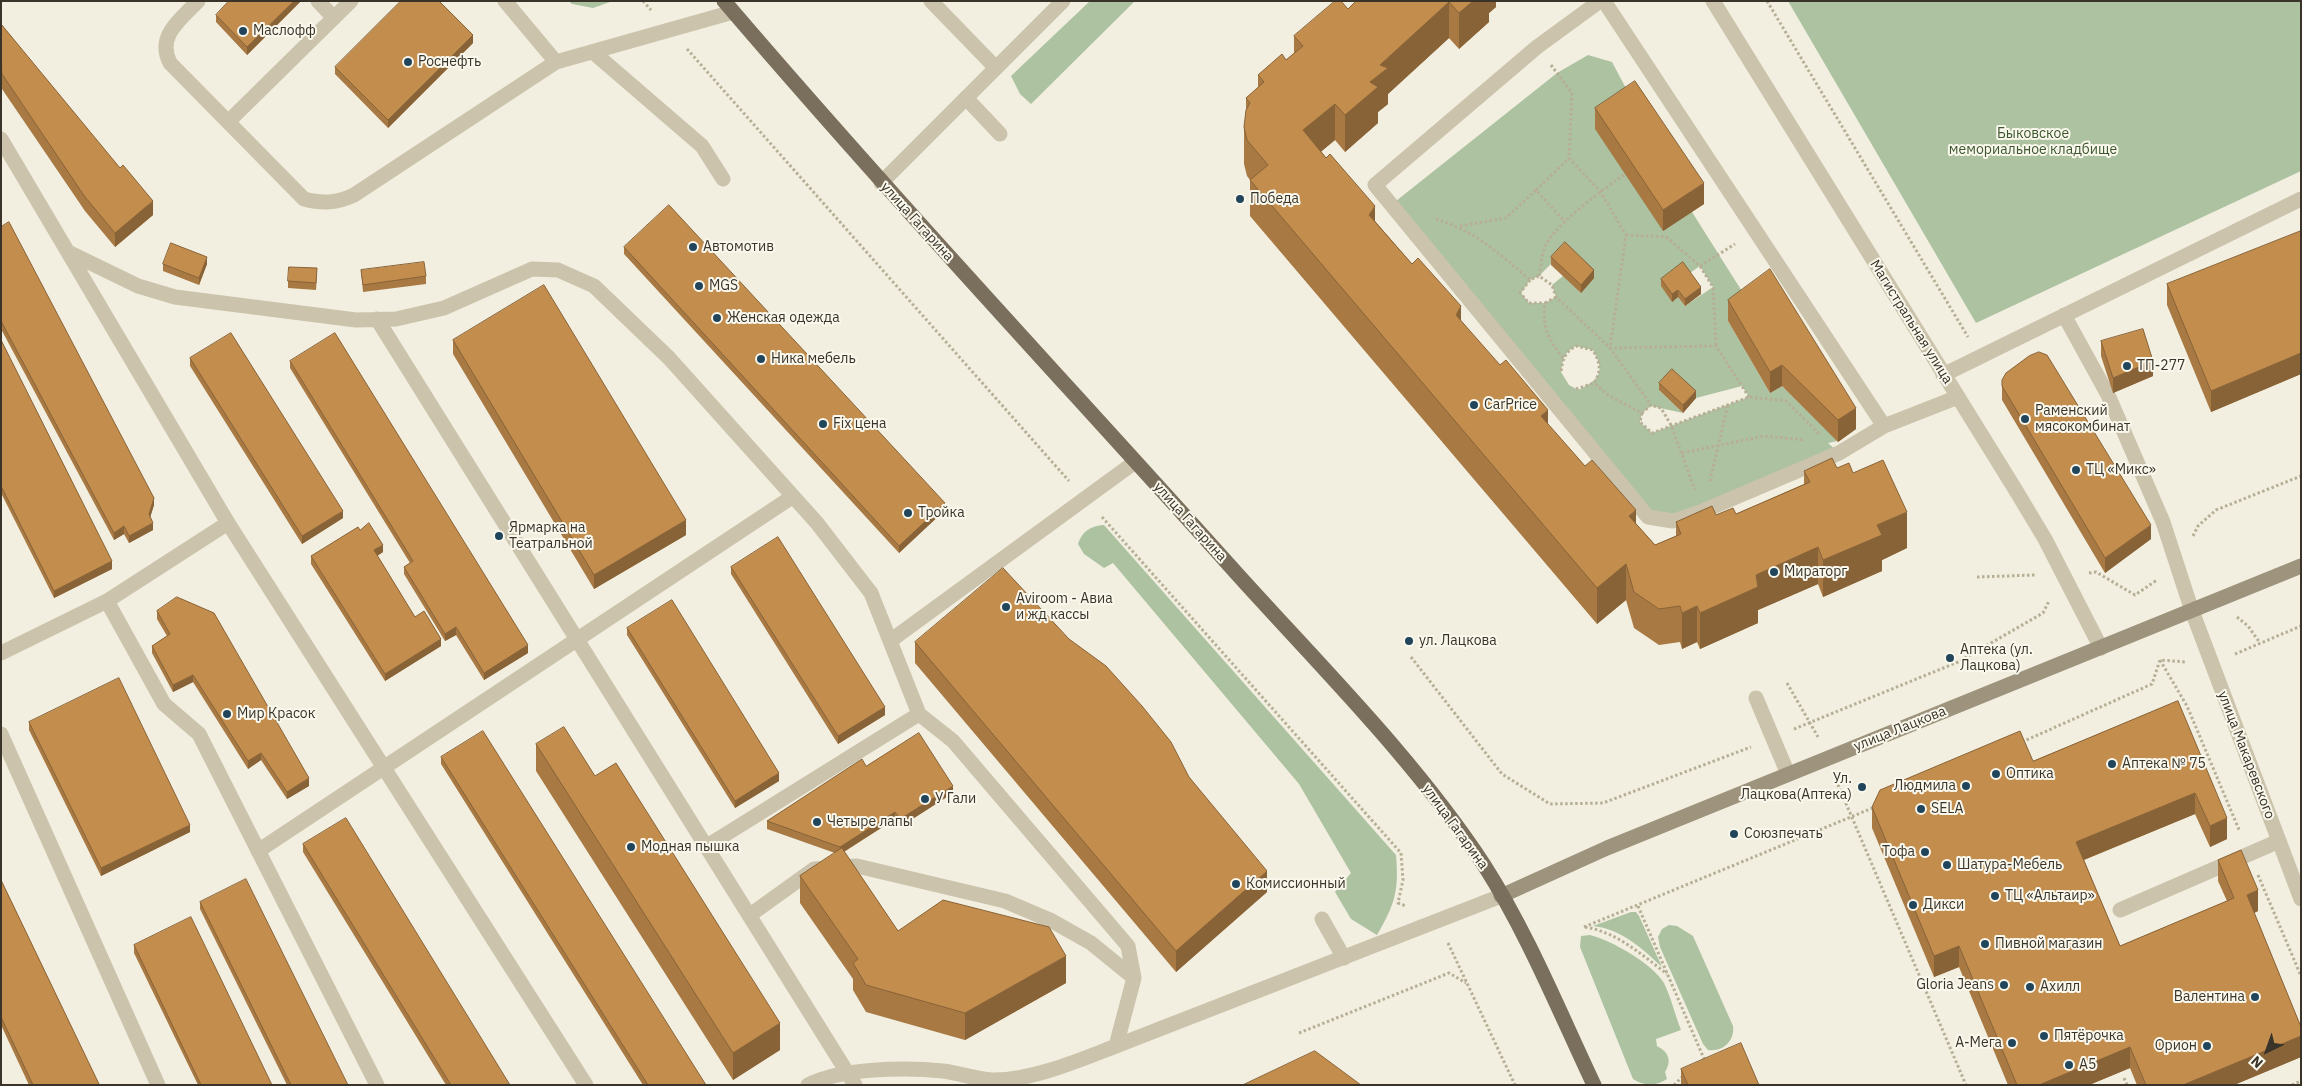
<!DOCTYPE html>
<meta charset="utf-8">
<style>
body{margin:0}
#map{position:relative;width:2302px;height:1086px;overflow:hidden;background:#f2efe0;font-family:"IBM Plex Sans",sans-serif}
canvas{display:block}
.frame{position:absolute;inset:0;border:2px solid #39332a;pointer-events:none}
.north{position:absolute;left:2242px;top:1026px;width:50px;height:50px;-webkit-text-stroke:4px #faf8ec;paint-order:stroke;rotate:222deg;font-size:14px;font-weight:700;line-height:20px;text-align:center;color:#39332a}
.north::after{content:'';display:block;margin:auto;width:18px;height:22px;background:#39332a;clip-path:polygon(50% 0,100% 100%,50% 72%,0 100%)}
</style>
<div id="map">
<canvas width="2302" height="1086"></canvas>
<div class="frame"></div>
<div class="north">N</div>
</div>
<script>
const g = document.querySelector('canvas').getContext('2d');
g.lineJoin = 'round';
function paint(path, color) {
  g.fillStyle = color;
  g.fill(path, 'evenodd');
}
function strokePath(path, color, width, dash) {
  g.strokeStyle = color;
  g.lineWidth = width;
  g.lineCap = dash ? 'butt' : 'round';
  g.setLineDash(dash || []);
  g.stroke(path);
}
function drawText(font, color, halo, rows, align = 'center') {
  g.font = font + ' "IBM Plex Sans",sans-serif';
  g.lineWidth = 4;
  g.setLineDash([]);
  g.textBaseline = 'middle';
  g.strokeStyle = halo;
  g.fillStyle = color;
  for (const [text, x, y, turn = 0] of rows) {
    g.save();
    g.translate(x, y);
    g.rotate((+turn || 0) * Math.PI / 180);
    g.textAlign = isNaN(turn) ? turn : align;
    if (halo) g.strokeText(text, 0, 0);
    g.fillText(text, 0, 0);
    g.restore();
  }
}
paint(new Path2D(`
 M569,1h44l-20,7 -21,-4z
 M1090,1h45l-104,103 -11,-10 -9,-18z
 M1788,1h513v170l-325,152z
 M1588,55l24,7 80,150 58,92 -22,17 42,72 12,-7 56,55 -10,2 11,10 -136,58 -55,6 -257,-312 166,-132zM1565,250l-2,26 -11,9 4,12 -11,6h-16l-8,-10 9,-13 9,-4zM1700,266l13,21 -28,19 -7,-9 9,-22zM1576,346l17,4c13,23 6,30 -15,40l-9,-5 -8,-13c2,-13 3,-20 15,-26zM1742,386l7,11 -97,36 -12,-11 2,-9 9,-7 32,7 -24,-23 37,8z
 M1104,525l292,330c3,36 -1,49 -19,80l-26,-16 -16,-27 16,-19 -52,-89 -186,-221 -9,5 -20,-14 -6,-10c4,-13 13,-18 26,-19z
 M1631,912h5l3,4 23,51c-20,-19 -41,-38 -69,-41z
 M1669,925l8,1 16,10 40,90c2,15 -10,26 -25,24l-5,-6 -43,-97 -2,-10 4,-8z
 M1590,935c21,5 63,29 74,48 7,14 11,32 17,47l-25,9 1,7c12,6 15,15 8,26l2,7c-10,7 -24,7 -34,0l-53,-132 1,-11z`), '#acc2a0');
strokePath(new Path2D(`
 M643,1l8,9
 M1767,1l201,336
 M687,49l382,432
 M1551,65l21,28 -3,65 31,33 26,44 -16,113 106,-2 33,51
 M1536,190l33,-32
 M1436,219c39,12 63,34 94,61l9,-4 13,9 4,12 54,51 41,57
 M1460,226l46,-8 30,-28 29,32
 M1626,235l40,2 34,29 13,21 3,59
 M1700,266l35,-22
 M1539,276c2,-8 2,-18 5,-27 6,-21 62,-62 81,-75
 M1530,280l-10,13 9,10h16
 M1556,297l-11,6c-3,24 3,36 18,55
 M1561,371c2,-12 4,-19 15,-25l17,4c7,13 9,20 1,33l15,13 33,17 9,-8 10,3 10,17 24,65
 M1576,389l18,-6
 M1642,413l-2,9 12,11 97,-36 37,4 34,34
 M1682,453l82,-17 40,4
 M1710,481l18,-77
 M1102,517l299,336 2,27 -5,23 8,3
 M2193,536l5,-10 18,-16 85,-34
 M2089,573l7,-1 39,23 22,-15
 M1977,577l58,-2
 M2237,617l11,9 12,17
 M2235,654l66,-28
 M1411,657l91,117 48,30 53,-1 148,-56
 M2160,660l27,46 53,126
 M1787,683l31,54
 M1794,729l164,-67 85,-49 6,-12
 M2022,742l130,-58 8,-24 26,2
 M1836,780l130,305
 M2258,875l43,101
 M1638,906l67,155
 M1584,927l291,-120
 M1585,927c32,5 57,28 82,47
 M1448,943l67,142
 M1299,1033l150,-60 17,10
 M2124,1078l3,7
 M1674,1085l10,-10
 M2292,1085l9,-4`), '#b7ae96', 3, [2.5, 2.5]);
strokePath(new Path2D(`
 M198,1c-17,18 -42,35 -28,62l134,136c19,5 33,4 50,-4l202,-133 177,-50
 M318,1l16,17
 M505,1l51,61
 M931,1l65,67
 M1600,1l-63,46 -162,138 273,332 25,4 30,-10 136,-58 45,-27
 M1604,1l280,425 74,-29
 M593,52l109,94 21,33
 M966,98l34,36
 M228,122l123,-121
 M1,139l227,384 358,562
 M68,252l70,34 37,11 181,23 40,-1 48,-11 88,-39 26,1 36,16 75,72 148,165 54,70 48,121 34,27 175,205 6,32 -18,68
 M2064,315l44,80 55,127 29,89
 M377,319l478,766
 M1943,375l358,-176
 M228,523l-121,78 57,103 35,30 178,351
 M890,641l245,-179
 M1,653l106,-52
 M1756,698l32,76
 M1,734l157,351
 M707,846l212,-132
 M258,851l534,-354
 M2120,910l159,-69
 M750,915l64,-46 43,-3 148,35 47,20 39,22 43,35
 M1322,919l22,39
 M808,1085c32,-17 98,-18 135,-14 16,2 32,8 49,9 39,1 88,-20 124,-34l385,-150`), '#cbc3ac', 15);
strokePath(new Path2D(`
 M1713,1l302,488 30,50 56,109
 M881,183l182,-182
 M2192,611l109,288`), '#cbc3ac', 15);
strokePath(new Path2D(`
 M1501,896l106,-48 694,-282`), '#9e937d', 15);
strokePath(new Path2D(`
 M724,1c164,192 337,377 506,565 85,95 184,192 254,299 44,69 75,146 110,220`), '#7a6f5c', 15);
paint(new Path2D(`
 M301,1l-54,54 -31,-33v-7z
 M1356,1h140v6l-7,6v9l-30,27 -10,-11 -61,56v10l-10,8v11l-33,29 -10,-12 -14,11 54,70 86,100 87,104 107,120 21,-9v-14l40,-7 20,-1 68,-30v-13l33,-3 16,5 54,75 -25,12v11l-59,26 -5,-13 -60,26v13l-58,26 -3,-7 -15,7 -2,-7 -21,3 -25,-17 -8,-28 -29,24 -347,-408v-36l-3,-4 -3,-12v-37l2,-12v-17l12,-10v-13l28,-15 8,-7v-17l54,-27z
 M1,24l152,191 -38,32 -30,-36 -83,-122z
 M473,43l-85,85 -53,-54v-7z
 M1595,108l109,96 -41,27 -68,-102z
 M1,227l153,278 -4,12 3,13 -24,13 -5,-9 -10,6 -113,-211z
 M2301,231v143l-90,38 -44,-107v-21z
 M624,247l321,263 -46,43 -275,-299z
 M1551,257l43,21 -13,15 -30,-28z
 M163,264h44l-8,21 -36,-14z
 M361,270l65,6v8l-63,8z
 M317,276l-1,14 -28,-2v-7z
 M1661,279l40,15 -16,12 -7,-9 -6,5 -11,-16z
 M1728,300l128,129 -18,13 -56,-56 -12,7 -42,-72z
 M1,340l111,229 -58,29 -53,-105z
 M453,340l233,195 -92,54 -141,-235z
 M2101,341l52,35 -40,17 -12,-37z
 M190,358l153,160 -41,26 -112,-178z
 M290,361l238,292 -44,27 -28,-45 -11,6 -41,-67v-7l6,-4 -120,-195z
 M2002,380l149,159 -46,34 -103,-173z
 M1659,383l37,15 -13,15 -24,-23z
 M360,530l23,22 -6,4 38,61 26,29 -56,35 -74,-117v-8z
 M731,567l154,148 -47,29 -107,-170z
 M157,611l152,175 -22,13 -26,-39 -13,9 -55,-87 -20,10 -21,-39v-7l15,-10 -10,-17z
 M627,628l152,153 -44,27 -108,-173z
 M1069,639l120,138 78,115 -91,80 -261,-309v-21z
 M2178,701l49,138 -17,8 -15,-33 -111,46 36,86 107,-45 -9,-20v-21l40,51 -4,2 47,114v30l-67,28h-97l-7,-17 -41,17h-81l-49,-118 -25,10 -62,-149v-21l161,-46z
 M29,722l161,110 -89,44 -72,-146z
 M536,744l244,306 -47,30 -197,-309z
 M441,757l265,328h-63l-202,-321z
 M866,766l87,27 -53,34 -5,-8 -51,33 54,79 168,52 -101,57 -99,-28 -13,-22v-11l-53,-76v-27l35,-23 -68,-24v-8z
 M303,844l207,241h-64l-143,-233z
 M1,880l98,205h-70l-28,-60z
 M200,902l148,183h-61l-87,-176z
 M134,945l138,140h-74l-64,-132z
 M1681,1069l78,16h-78z`), '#a87943');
paint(new Path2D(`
 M294,1h7l-54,54v-8z
 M1473,1h23v6l-7,6v9l-30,27v-36z
 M1449,2v36l-61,56v10l-10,8v11l-33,29v-37l25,-33 10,-17z
 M473,35v8l-85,85v-8z
 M1335,104v36l-32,27v-37z
 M1704,183v21l-41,27v-21z
 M153,201v14l-38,32v-14z
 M1375,206v37l-6,-28z
 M207,257v7l-8,21v-7z
 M1594,270v8l-13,15v-8z
 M1701,287v7l-16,12v-7z
 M1678,290v7l-6,5v-8z
 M1461,306v37l-5,-28z
 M2301,353v21l-90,38v-21z
 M2153,361v15l-40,17v-15z
 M1782,365v21l-12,7v-21z
 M1696,391v7l-13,15v-8z
 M1856,408v21l-18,13v-22z
 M1548,410v36l-7,-30z
 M154,498v7l-5,16v-7z
 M945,503v7l-46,43v-7z
 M1636,510v36l-7,-30z
 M343,511v7l-41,26v-8z
 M1907,512v36l-25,12v11l-59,26v-37l54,-35z
 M686,520v15l-92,54v-14z
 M153,523v7l-24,13v-7z
 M2151,525v14l-46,34v-15z
 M124,526v8l-10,6v-7z
 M383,545v7l-9,6v-8z
 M1818,547v37l-60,26v13l-58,26v-36l56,-38z
 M112,561v8l-58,29v-7z
 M1626,564v36l-29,24v-36z
 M1697,606v36l-15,7v-36z
 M456,627v8l-11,6v-7z
 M441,639v7l-56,35v-7z
 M528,645v8l-44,27v-7z
 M193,675v7l-20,10v-7z
 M885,707v8l-47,29v-8z
 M261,753v7l-13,9v-8z
 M779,773v8l-44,27v-7z
 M309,778v8l-22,13v-7z
 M953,786v7l-53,34v-8z
 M2195,793v21l-119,49v-21z
 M895,812v7l-55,35v-7z
 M2227,818v21l-17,8v-21z
 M190,825v7l-89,44v-8z
 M1267,871v21l-91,80v-21z
 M2258,890v21l-11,5v-21z
 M1959,946v21l-25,10v-21z
 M1066,956v27l-101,57v-27z
 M780,1023v27l-47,30v-27z
 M2301,1036v21l-67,28h-51z
 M2130,1047v21l-41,17h-50z`), '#886337');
const building = new Path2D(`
 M229,1h65l-47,46 -31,-32z
 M401,1h38l34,34 -85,85 -53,-53z
 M1335,1h6l7,8 8,-8h117l-14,12 -10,-11 -69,63 8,3 -18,14 8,5 -33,28 -10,-11 -32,26 23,28 4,-4 45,52 -6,9 43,49 6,-6 43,48 -5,9 44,50 6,-5 42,50 -7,6 44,50 7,-6 44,50 -7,6 26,29 26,-11 -5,-12 36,-16 4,9 17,-7 3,6 74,-32 -6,-11 28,-13 5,10 12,-5 4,10 30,-13 24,52 -30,13 5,10 -59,25 -5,-13 -62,28 2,12 -58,26 -3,-7 -15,7 -2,-7 -21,3 -25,-17 -8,-28 -29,24 -347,-408 18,-15 -21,-25 -3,-13 2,-17 4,-7 -4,-5 18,-16 -6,-7 24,-21 4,6 17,-14 -9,-10z
 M1,24l119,144 3,-3 30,36 -38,32 -30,-36 -83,-123z
 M1635,81l69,102 -41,27 -68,-102z
 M669,205l276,298 -46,43 -275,-299z
 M9,222l145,276 -5,16 4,9 -24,13 -5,-10 -10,7 -113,-212v-94z
 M2301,231v122l-90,38 -44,-107z
 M1565,242l29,28 -13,15 -30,-28z
 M171,243l36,14 -8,21 -36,-14z
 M424,262l2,14 -63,9 -2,-15z
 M1683,262l18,25 -16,12 -7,-9 -6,4 -11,-15z
 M289,267l28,1 -1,15 -28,-2z
 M1770,269l86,139 -18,12 -56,-55 -12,7 -42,-72z
 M544,285l142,235 -92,55 -141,-235z
 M2143,329l10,32 -40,17 -12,-37z
 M231,333l112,178 -41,25 -112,-178z
 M335,333l193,312 -44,28 -28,-46 -11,7 -41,-67 9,-6 -123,-200z
 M1,340l111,221 -58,30 -53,-105z
 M2039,352l8,3 104,170 -46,33 -103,-172v-6l4,-7 23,-17z
 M1672,369l24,22 -13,14 -24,-22z
 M369,523l14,22 -9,5 41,67 9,-6 17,28 -56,35 -74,-118 47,-29 2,3z
 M778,537l107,170 -47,29 -107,-169z
 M1003,568l66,71 37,27 36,40 29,36 18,35 78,94 -91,80 -261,-309z
 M177,597l37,16 95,165 -22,14 -26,-39 -13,8 -55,-86 -20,10 -21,-39 18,-12 -13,-23z
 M672,600l107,173 -44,28 -108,-173z
 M119,678l71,147 -89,43 -72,-146z
 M2178,701l49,117 -17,8 -15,-33 -119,49 44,104 114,-48 -16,-38 23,-10 17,40 -11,5 54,132v9l-118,49h-37l-16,-38 -91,38h-22l-58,-139 -25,10 -62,-149 8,-17 140,-59 13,30z
 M564,727l31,49 21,-13 164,260 -47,30 -197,-309z
 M483,731l223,354h-58l-207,-328z
 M919,733l34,53 -53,33 -5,-7 -55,35 -73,-26 95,-62 4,7z
 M346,818l164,267h-59l-148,-241z
 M842,848l56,83 45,-31 106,27 17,29 -101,57 -99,-28 -13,-22 5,-4 -58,-83z
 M246,879l102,206h-57l-91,-183z
 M1,880l98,204 -2,1h-64l-32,-68z
 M191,917l81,168h-71l-67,-140z
 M1741,1043l18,42h-71l-7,-16z
 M1315,1051l46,34h-118z`);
paint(building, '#c38d4e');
strokePath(building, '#886337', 1);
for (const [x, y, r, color] of [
 [243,31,5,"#21455a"],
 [408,62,5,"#21455a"],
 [1240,199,5,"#21455a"],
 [693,247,5,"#21455a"],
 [699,286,5,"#21455a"],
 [717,318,5,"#21455a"],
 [761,359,5,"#21455a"],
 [2127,366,5,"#21455a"],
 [1474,405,5,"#21455a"],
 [2025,419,5,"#21455a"],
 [823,424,5,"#21455a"],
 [2076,470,5,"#21455a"],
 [908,513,5,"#21455a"],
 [499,536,5,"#21455a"],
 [1774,572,5,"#21455a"],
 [1006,607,5,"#21455a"],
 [1409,641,5,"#21455a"],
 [1950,658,5,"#21455a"],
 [227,714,5,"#21455a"],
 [2112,764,5,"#21455a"],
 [1996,774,5,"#21455a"],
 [1966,786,5,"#21455a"],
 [1862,787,5,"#21455a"],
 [925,799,5,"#21455a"],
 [1921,809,5,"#21455a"],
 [817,822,5,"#21455a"],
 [1734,834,5,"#21455a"],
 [631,847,5,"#21455a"],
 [1925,852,5,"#21455a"],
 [1947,865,5,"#21455a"],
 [1236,884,5,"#21455a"],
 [1995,896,5,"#21455a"],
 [1913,905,5,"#21455a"],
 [1985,944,5,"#21455a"],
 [2004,985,5,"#21455a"],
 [2030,987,5,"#21455a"],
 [2255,997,5,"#21455a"],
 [2044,1036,5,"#21455a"],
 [2012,1043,5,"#21455a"],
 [2207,1046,5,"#21455a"],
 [2069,1065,5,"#21455a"]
]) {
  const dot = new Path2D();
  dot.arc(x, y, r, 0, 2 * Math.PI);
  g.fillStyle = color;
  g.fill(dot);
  strokePath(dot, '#faf8ec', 2);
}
drawText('14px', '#39332a', '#faf8ec', [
 ["Маслофф",253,31],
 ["Роснефть",418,62],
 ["Победа",1250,199],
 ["Автомотив",703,247],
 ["MGS",709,286],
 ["Женская одежда",727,318],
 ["Ника мебель",771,359],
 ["ТП-277",2137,366],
 ["CarPrice",1484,405],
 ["Раменский",2035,411],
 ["мясокомбинат",2035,427],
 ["Fix цена",833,424],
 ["ТЦ «Микс»",2086,470],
 ["Тройка",918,513],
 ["Ярмарка на",509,528],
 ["Театральной",509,544],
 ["Мираторг",1784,572],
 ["Aviroom - Авиа",1016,599],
 ["и жд кассы",1016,615],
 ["ул. Лацкова",1419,641],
 ["Аптека (ул.",1960,650],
 ["Лацкова)",1960,666],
 ["Мир Красок",237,714],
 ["Аптека № 75",2122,764],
 ["Оптика",2006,774],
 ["Ул.",1852,779,"right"],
 ["Лацкова(Аптека)",1852,795,"right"],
 ["Людмила",1956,786,"right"],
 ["У Гали",935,799],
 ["SELA",1931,809],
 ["Четыре лапы",827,822],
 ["Союзпечать",1744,834],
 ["Модная пышка",641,847],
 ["Тофа",1915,852,"right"],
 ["Шатура-Мебель",1957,865],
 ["Комиссионный",1246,884],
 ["ТЦ «Альтаир»",2005,896],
 ["Дикси",1923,905],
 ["Пивной магазин",1995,944],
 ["Gloria Jeans",1994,985,"right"],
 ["Ахилл",2040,987],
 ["Валентина",2245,997,"right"],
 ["Пятёрочка",2054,1036],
 ["А-Мега",2002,1043,"right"],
 ["Орион",2197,1046,"right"],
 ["А5",2079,1065]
], 'left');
drawText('14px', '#3c572f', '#faf8ec', [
 ["Быковское",2033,134],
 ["мемориальное кладбище",2033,150]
]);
drawText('14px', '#39332a', '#faf8ec', [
 ["улица Гагарина",917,222,48],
 ["Магистральная улица",1911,322,58],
 ["улица Гагарина",1190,522,48],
 ["улица Лацкова",1900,729,-22],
 ["улица Макаревского",2246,755,69],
 ["улица Гагарина",1455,827,54]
]);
</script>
